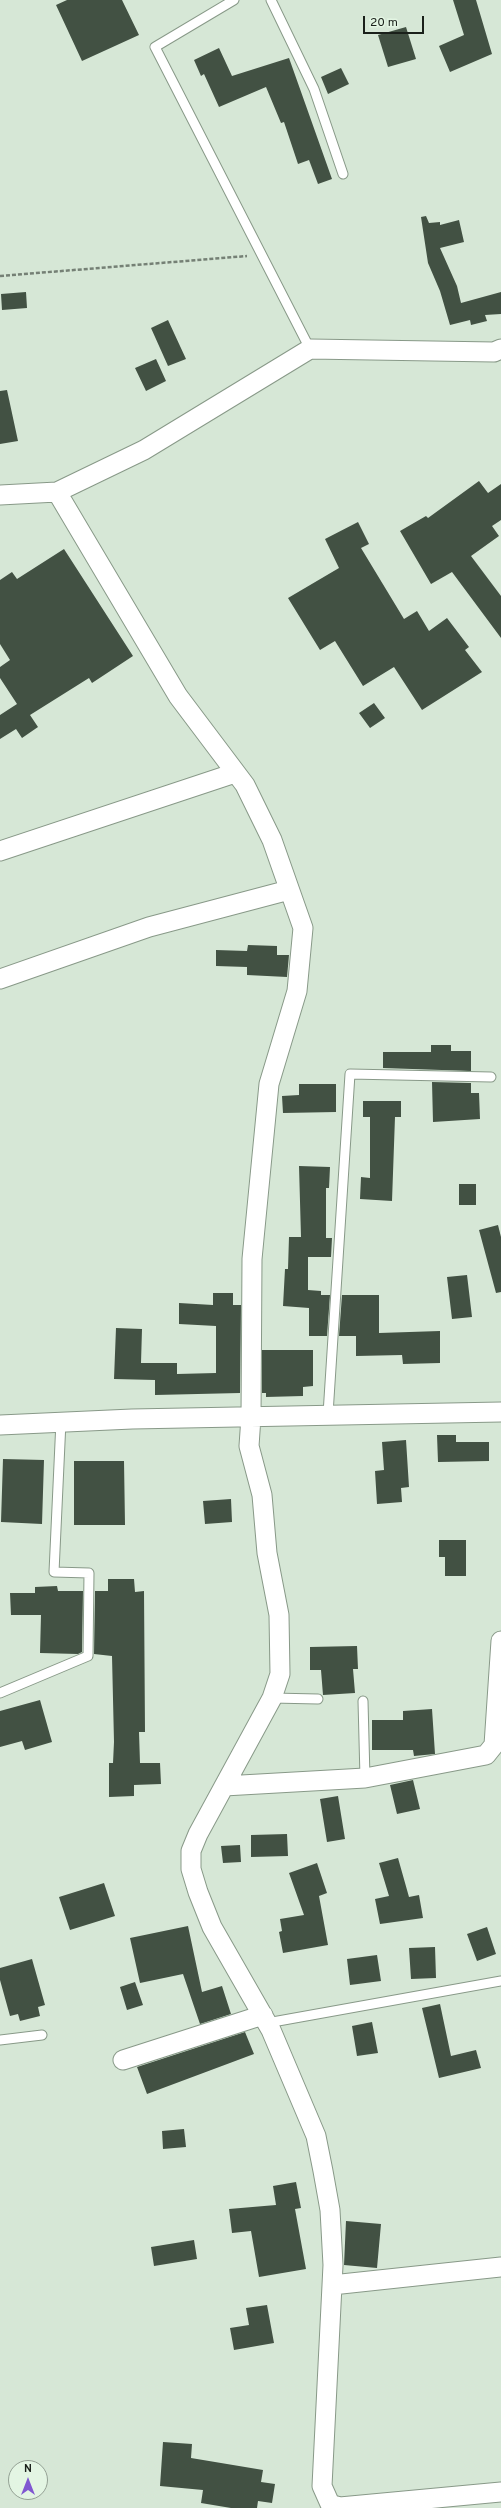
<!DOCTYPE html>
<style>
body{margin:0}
#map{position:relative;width:501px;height:2508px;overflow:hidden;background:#d6e7d6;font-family:Overpass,sans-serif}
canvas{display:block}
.north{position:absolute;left:8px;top:2460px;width:40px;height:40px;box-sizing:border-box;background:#e3f5e3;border:1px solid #93a093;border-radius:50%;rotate:0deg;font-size:11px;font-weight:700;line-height:16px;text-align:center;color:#1a201a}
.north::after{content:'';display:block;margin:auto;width:14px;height:18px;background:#8057d1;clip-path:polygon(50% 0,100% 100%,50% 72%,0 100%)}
.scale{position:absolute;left:363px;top:16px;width:61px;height:18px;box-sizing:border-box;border:2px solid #1a201a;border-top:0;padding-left:5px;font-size:12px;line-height:14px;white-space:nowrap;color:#1a201a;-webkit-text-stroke:3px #e3f5e3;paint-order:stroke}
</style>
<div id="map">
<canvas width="501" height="2508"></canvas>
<div class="north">N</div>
<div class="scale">20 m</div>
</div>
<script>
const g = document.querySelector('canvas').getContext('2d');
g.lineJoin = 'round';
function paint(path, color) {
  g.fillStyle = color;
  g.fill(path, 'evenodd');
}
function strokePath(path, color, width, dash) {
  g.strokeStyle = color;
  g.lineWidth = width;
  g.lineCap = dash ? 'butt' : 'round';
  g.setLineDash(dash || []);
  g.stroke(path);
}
paint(new Path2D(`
 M67,0h55l17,35 -57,26 -26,-56z
 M453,0h23l16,54 -42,18 -11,-26 25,-11z
 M406,27l10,32 -28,8 -10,-32z
 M219,48l13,28 57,-18 43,121 -14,5 -9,-24 -11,4 -14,-42 -3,1 -15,-36 -47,20 -15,-33 -3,2 -7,-16z
 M341,68l8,16 -21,10 -7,-17z
 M426,216l3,7 11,-1v3l19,-5 5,22 -24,6 17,38 4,17 40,-11v22l-16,1 2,6 -16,4 -1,-5 -20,5 -10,-34 -12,-28 -7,-46z
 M26,292l1,16 -25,2 -1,-16z
 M168,320l18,39 -18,7 -17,-38z
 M156,359l10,22 -20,10 -11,-23z
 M7,390l11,51 -18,3v-53z
 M479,481l9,12 13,-9v36l-9,6 7,10 -28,20 30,40v42l-49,-66 -21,12 -31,-53 26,-15 2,2z
 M358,522l11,22 -8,4 43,71 13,-8 12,20 18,-13 22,29 -4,3 17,22 -60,38 -28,-43 -31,19 -28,-45 -15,9 -32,-52 51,-30 -14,-29z
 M64,549l69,107 -41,27 -3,-5 -59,37 8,12 -16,11 -6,-9 -16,10v-24l17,-11 -17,-26v-11l10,-7 -10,-16v-64l12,-8 5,7z
 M374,703l11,15 -15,10 -11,-15z
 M248,945l29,1v9h12l-2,22 -40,-2v-8l-31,-1v-16l31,1z
 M431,1045h20v6h20v20l-88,-3v-16h48z
 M432,1082l39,1v10h8l1,26 -47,3z
 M299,1084h37v28l-53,1 -1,-17 17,-1z
 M363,1101h38v16h-6l-3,84 -32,-2 1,-22 9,1v-61h-7z
 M299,1166l31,1 -1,21h-3v50h6l-1,19h-23v33l13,1v4h9l-3,41h-18v-28l-26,-2 2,-37h3l1,-32h12z
 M459,1184h17v21h-17z
 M498,1225l3,12v55l-5,1 -17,-63z
 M467,1275l5,42 -20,2 -5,-42z
 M213,1293h20v12h8l-1,88 -85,2v-15l-41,-1 2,-51 26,1 -1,34h36v11l39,-1v-47l-37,-2v-21l34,2z
 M342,1295h37v38l61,-2v32l-37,1 -1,-9 -46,1v-20h-17z
 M262,1350h51v36l-10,1v9l-37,1v-4h-4z
 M437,1435h19v7h33v19l-51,1z
 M406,1440l3,47 -8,1 1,14 -25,2 -2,-33 9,-1 -2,-28z
 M3,1459l41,1 -2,64 -41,-2z
 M74,1461h50l1,64h-51z
 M231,1499l1,23 -27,2 -2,-23z
 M439,1540h27v36h-21v-19h-6z
 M108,1579h26l1,13 9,-1 1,141h-6l1,31h20l1,21 -27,1v11l-25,1v-34h4l1,-21 -2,-86 -18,-2 1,-63h13z
 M57,1586l1,5h25l-1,61 -4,2 -38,-1 1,-38h-30l-1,-22h25v-6z
 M357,1646l1,23h-5l2,24 -32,2 -2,-25h-11v-23z
 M40,1700l12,42 -27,8 -3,-9 -22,6v-36z
 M432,1709l3,45 -21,2 -1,-6h-41v-30h31v-9z
 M413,1780l7,29 -23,5 -7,-29z
 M338,1796l7,43 -18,3 -7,-43z
 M287,1834l1,22 -37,1v-22z
 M240,1845l1,17 -18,1 -2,-17z
 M398,1858l11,39 10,-2 4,23 -43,6 -5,-25 14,-3 -10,-33z
 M317,1863l10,30 -8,3 9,49 -45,8 -4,-21 3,-1 -2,-12 24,-4 -15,-42z
 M104,1883l11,33 -45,14 -11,-33z
 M188,1926l14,66 20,-6 9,28 -31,10 -17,-50 -43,9 -10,-45z
 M487,1927l9,27 -19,7 -10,-27z
 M435,1947l1,31 -25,1 -2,-31z
 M377,1955l4,26 -31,4 -3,-26z
 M32,1959l13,46 -7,2 2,9 -20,5 -2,-7 -8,2 -10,-36v-12z
 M135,1982l8,23 -16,5 -7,-23z
 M440,2004l11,52 25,-6 5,18 -42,10 -17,-70z
 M372,2022l6,31 -21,3 -5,-30z
 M245,2032l9,22 -107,40 -10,-27z
 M184,2129l2,18 -23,2 -1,-18z
 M296,2182l5,26 -6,1 11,60 -47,8 -8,-46 -19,2 -3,-24 47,-4 -3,-19z
 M346,2221l35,3 -4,44 -33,-3z
 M194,2240l3,19 -43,7 -3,-19z
 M267,2305l7,38 -40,7 -4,-22 19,-3 -3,-17z
 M163,2442l29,2 -1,14 72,12 -2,12 14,2 -3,19 -14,-2 -1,7h-26l-30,-5 2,-13 -43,-4z`), '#425143');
const service = new Path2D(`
 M234,0l-79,47 155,302
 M271,0l43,89 29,85
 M328,1414l22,-340 141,3
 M0,1693l88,-37 1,-83 -35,-1 7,-151
 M272,1698l46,1
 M363,1701l2,77
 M267,2023l234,-42
 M0,2040l42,-5`);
const minor = new Path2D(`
 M57,492l121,204 67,89 27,55 31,88 -6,63 -28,93 -17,175 -1,158 -2,29 13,49 5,58 12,62 1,59 -8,24 -74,136 -7,17v18l7,23 14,35 59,103 45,106 7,35 7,39 3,55 -11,221 8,18 10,3 161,-15
 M0,495l57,-3 87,-42 166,-101 184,3 7,-3
 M0,851l235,-78
 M0,979l149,-52 140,-37
 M0,1425l132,-6 369,-7
 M224,1786l141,-8 121,-23 8,-10 7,-104
 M123,2060l140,-45
 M332,2285l169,-18`);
strokePath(service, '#898', 11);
strokePath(minor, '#898', 21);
strokePath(new Path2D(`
 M0,276l247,-20`), '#758075', 2.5, [4, 2]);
strokePath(service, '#fff', 9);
strokePath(minor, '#fff', 19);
</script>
